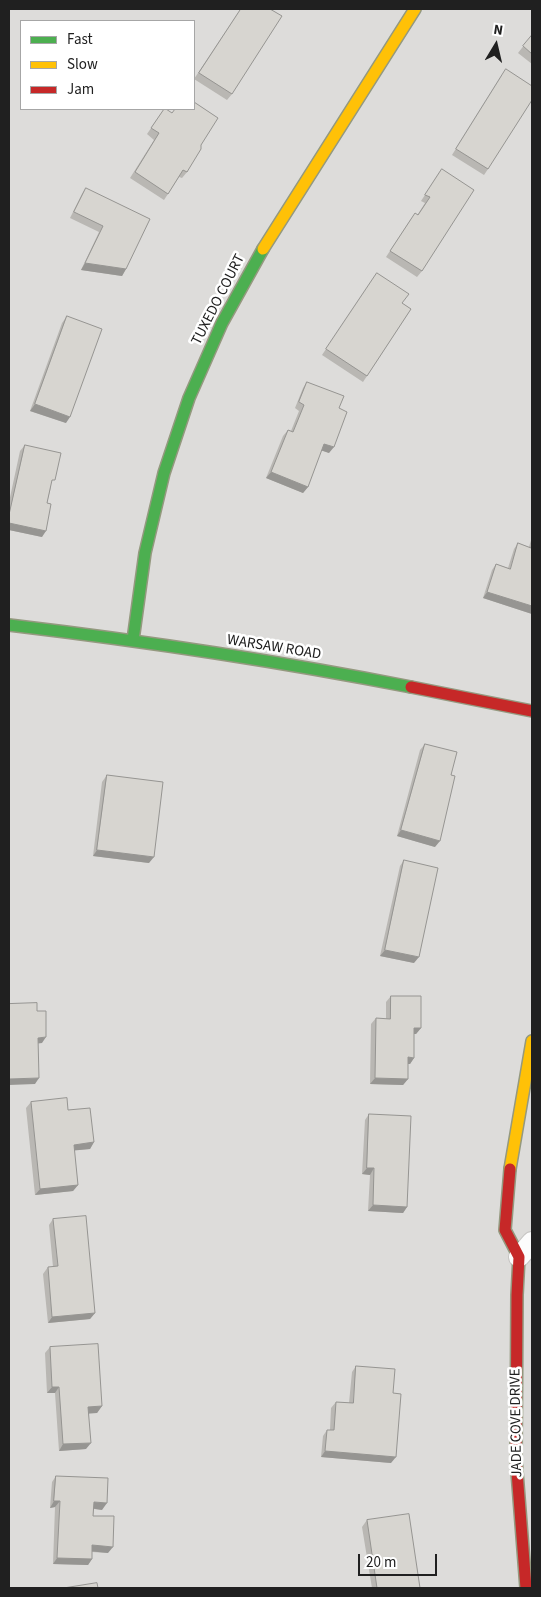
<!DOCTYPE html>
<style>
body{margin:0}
#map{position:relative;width:541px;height:1597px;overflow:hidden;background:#eeede8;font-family:"Source Sans 3",sans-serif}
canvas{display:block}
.frame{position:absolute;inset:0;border:10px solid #202020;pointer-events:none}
.legend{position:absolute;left:20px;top:20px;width:175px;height:90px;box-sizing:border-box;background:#fff;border:1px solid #a6a6a6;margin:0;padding:6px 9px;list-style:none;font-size:15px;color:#202020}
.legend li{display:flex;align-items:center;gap:10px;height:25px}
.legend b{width:25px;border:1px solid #a6a6a6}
.north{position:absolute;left:471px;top:20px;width:50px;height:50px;-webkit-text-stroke:4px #fff;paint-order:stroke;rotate:9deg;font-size:14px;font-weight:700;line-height:20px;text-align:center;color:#202020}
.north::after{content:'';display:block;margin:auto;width:18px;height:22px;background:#202020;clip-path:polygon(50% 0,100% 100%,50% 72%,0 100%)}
.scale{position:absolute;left:358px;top:1554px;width:79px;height:22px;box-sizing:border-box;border:2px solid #202020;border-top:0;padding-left:6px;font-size:15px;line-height:18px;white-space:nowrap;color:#202020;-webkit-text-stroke:4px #fff;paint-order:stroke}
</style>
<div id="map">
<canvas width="541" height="1597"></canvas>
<div class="frame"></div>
<ul class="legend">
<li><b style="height:6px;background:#4caf50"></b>Fast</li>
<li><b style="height:6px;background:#ffc107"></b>Slow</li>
<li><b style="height:6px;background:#c62828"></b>Jam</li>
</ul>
<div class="north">N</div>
<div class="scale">20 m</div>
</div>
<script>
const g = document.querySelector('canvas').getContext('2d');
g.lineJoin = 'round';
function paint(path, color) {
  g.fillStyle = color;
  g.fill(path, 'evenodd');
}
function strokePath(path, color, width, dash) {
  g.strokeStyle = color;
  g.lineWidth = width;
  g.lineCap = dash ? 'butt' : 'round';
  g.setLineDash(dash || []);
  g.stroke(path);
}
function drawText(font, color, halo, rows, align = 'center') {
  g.font = font + ' "Source Sans 3",sans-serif';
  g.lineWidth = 5;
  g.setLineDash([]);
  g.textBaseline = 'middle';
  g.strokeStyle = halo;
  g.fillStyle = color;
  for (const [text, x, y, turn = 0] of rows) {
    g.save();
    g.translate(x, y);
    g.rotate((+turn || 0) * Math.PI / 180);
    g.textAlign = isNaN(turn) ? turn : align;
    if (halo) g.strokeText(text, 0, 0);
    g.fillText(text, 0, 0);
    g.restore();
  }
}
paint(new Path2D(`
 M9,9h523v1579h-523zM21,21h173v88h-173z`), '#dddcda');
const street = new Path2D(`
 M519,1257l13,-15`);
const fast = new Path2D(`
 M9,625c135,16 269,36 402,62
 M133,640l12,-87 19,-80 25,-75 33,-75 41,-74`);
const slow = new Path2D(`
 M263,249l152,-240
 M510,1169l22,-128`);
const jam = new Path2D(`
 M411,687l121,24
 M510,1169l-5,61 14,27 -2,38 -1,164 10,129`);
strokePath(street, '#c7c6c4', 22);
strokePath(fast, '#94997f', 14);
strokePath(slow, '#94997f', 14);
strokePath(jam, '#94997f', 14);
strokePath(street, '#fcfcfc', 20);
strokePath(fast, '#4caf50', 11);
strokePath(slow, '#ffc107', 11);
strokePath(jam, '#c62828', 11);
paint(new Path2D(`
 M241,9l-9,85 -5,6 -33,-21z
 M532,35v29l-14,-11z
 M502,75l-14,94 -4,6 -32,-20z
 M164,109l37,36 -14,27 -5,6 -3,-1 -15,23 -34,-22 24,-38 -7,-6z
 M442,169l-20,102 -5,6 -31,-20 25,-38 7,-5 7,-11 -4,-2z
 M86,188l40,81 -4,7 -41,-6 18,-38 -29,-14 12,-24z
 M377,273l25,30 9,6 -48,73 -41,-27z
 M67,316l-1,107 -36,-12 32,-88z
 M307,382l32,26 -10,45 -8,-3 -13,37 -5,6 -37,-15 17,-42 5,-6 3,1 8,-20 -4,-3 8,-20z
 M25,445l26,42 -4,16 -5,34 -33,-7v-28l11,-51z
 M532,537v77l-49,-16 9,-28 4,-6 12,4 6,-19 4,-6 11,4z
 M425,744l10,103 -38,-11 23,-86z
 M107,775l42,88 -56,-7 9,-74z
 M404,860l10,103 -34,-7 20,-90z
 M391,996l30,32 -5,6h-2v24l-4,6h-2v15l-5,6 -33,-1 1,-60 5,-6 10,1v-17z
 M31,1102l37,8 26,32 -4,7 -16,1 4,35 -5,6 -38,4 -9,-87z
 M369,1114l38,93 -4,6 -35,-2 2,-36 -8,-1 3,-54z
 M53,1219l42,94 -5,6 -42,4 -5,-49 5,-7h5l-4,-42z
 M50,1347l52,59 -5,7h-8l-3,36 -27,2 -4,-58h-8l-2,-40z
 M356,1366l37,27 -2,70 -70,-6 2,-21 4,-6h3l1,-22 5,-6 13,1 3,-31z
 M56,1476l46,34 -8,-1 -1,7 15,37 -16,-1v7l-4,6 -35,-1 2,-57 -5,1 2,-26z
 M367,1520l53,68h-48l-10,-61z`), '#b9b7b3');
paint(new Path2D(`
 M85,263l41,6 -4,7 -41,-6z
 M35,404l35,13 -4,6 -36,-12z
 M324,444l10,3 -5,6 -9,-3z
 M271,472l37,15 -5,6 -37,-15z
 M9,523l37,8 -4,6 -33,-7z
 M487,592l45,14v8l-49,-16z
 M401,830l39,11 -5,6 -38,-11z
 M97,850l57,7 -5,6 -56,-7z
 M385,950l34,7 -5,6 -34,-7z
 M414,1028h7l-5,6h-6z
 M46,1037l-4,6 -8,1 4,-6z
 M408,1057l6,1 -4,6h-7z
 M39,1078l-4,6 -26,1v-6z
 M375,1078l33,1 -5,6 -33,-1z
 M94,1142l-4,7 -21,2 5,-6z
 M367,1168h7l-4,7 -8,-1z
 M78,1185l-5,6 -38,4 5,-6z
 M373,1205l34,2 -4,6 -35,-2z
 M95,1313l-5,6 -42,4 4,-6z
 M52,1387h7l-4,6h-8z
 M102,1406l-5,7 -13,1 4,-7z
 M91,1443l-5,6 -27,2 4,-7z
 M325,1451l71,6 -5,6 -70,-6z
 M54,1501h6l-5,6 -5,1z
 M94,1502l13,1 -5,7 -12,-2z
 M92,1545l21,2 -5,6 -20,-2z
 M57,1558l35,1 -4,6 -35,-1z`), '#969592');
const building = new Path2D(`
 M241,9h29l12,7 -50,78 -33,-21z
 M532,35v19l-9,-8z
 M506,69l26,17v14l-44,69 -32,-20z
 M194,102l24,16 -17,27v4l-14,23 -4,-2 -15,24 -33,-22 24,-39 -8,-5 13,-19h2l6,4 3,-4h19z
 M442,169l32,21 -52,81 -32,-20 25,-38 3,2 12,-18 -5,-2z
 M86,188l64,31 -24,50 -41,-6 18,-37 -29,-14z
 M377,273l32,21 -7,9 9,6 -44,67 -41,-27z
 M67,316l35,13 -32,88 -35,-13z
 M307,382l37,14 -5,12 8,4 -13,35 -10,-3 -16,43 -37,-15 17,-42 5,2 11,-27 -5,-3z
 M25,445l36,8 -6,27h-3l-5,23 4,1 -5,27 -37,-8v-8z
 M518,543l13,5 1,-5v63l-45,-14 9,-28 14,5z
 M425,744l32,8 -6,23 4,1 -15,65 -39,-11z
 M107,775l56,7 -9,75 -57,-7z
 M404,860l34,8 -19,89 -34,-7z
 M391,996h30v32h-7v30l-6,-1v22l-33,-1 1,-60 14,1z
 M37,1003v8h9v26l-8,1 1,40 -30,1v-75z
 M67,1098l1,12 22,-2 4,34 -20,3 4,40 -38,4 -9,-87z
 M369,1114l42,2 -4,91 -34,-2 1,-37h-7z
 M86,1216l9,97 -43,4 -4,-50 10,-1 -5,-47z
 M98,1344l4,62 -14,1 3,36 -28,1 -4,-57h-7l-2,-40z
 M356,1366l39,3 -2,24 8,1 -5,63 -71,-6 2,-21h7l2,-28 17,1z
 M56,1476l52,2 -1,25 -13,-1 -1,14h21l-1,31 -21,-2v14l-35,-1 3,-57h-6z
 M409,1514l11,74h-43l-10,-68z
 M97,1583l1,5h-34z`);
paint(building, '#d7d5d0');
strokePath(building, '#969592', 1);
drawText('15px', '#202020', '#fff', [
 ["TUXEDO COURT",219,300,-63],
 ["WARSAW ROAD",274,648,9],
 ["JADE COVE DRIVE",517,1423,-91]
]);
</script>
